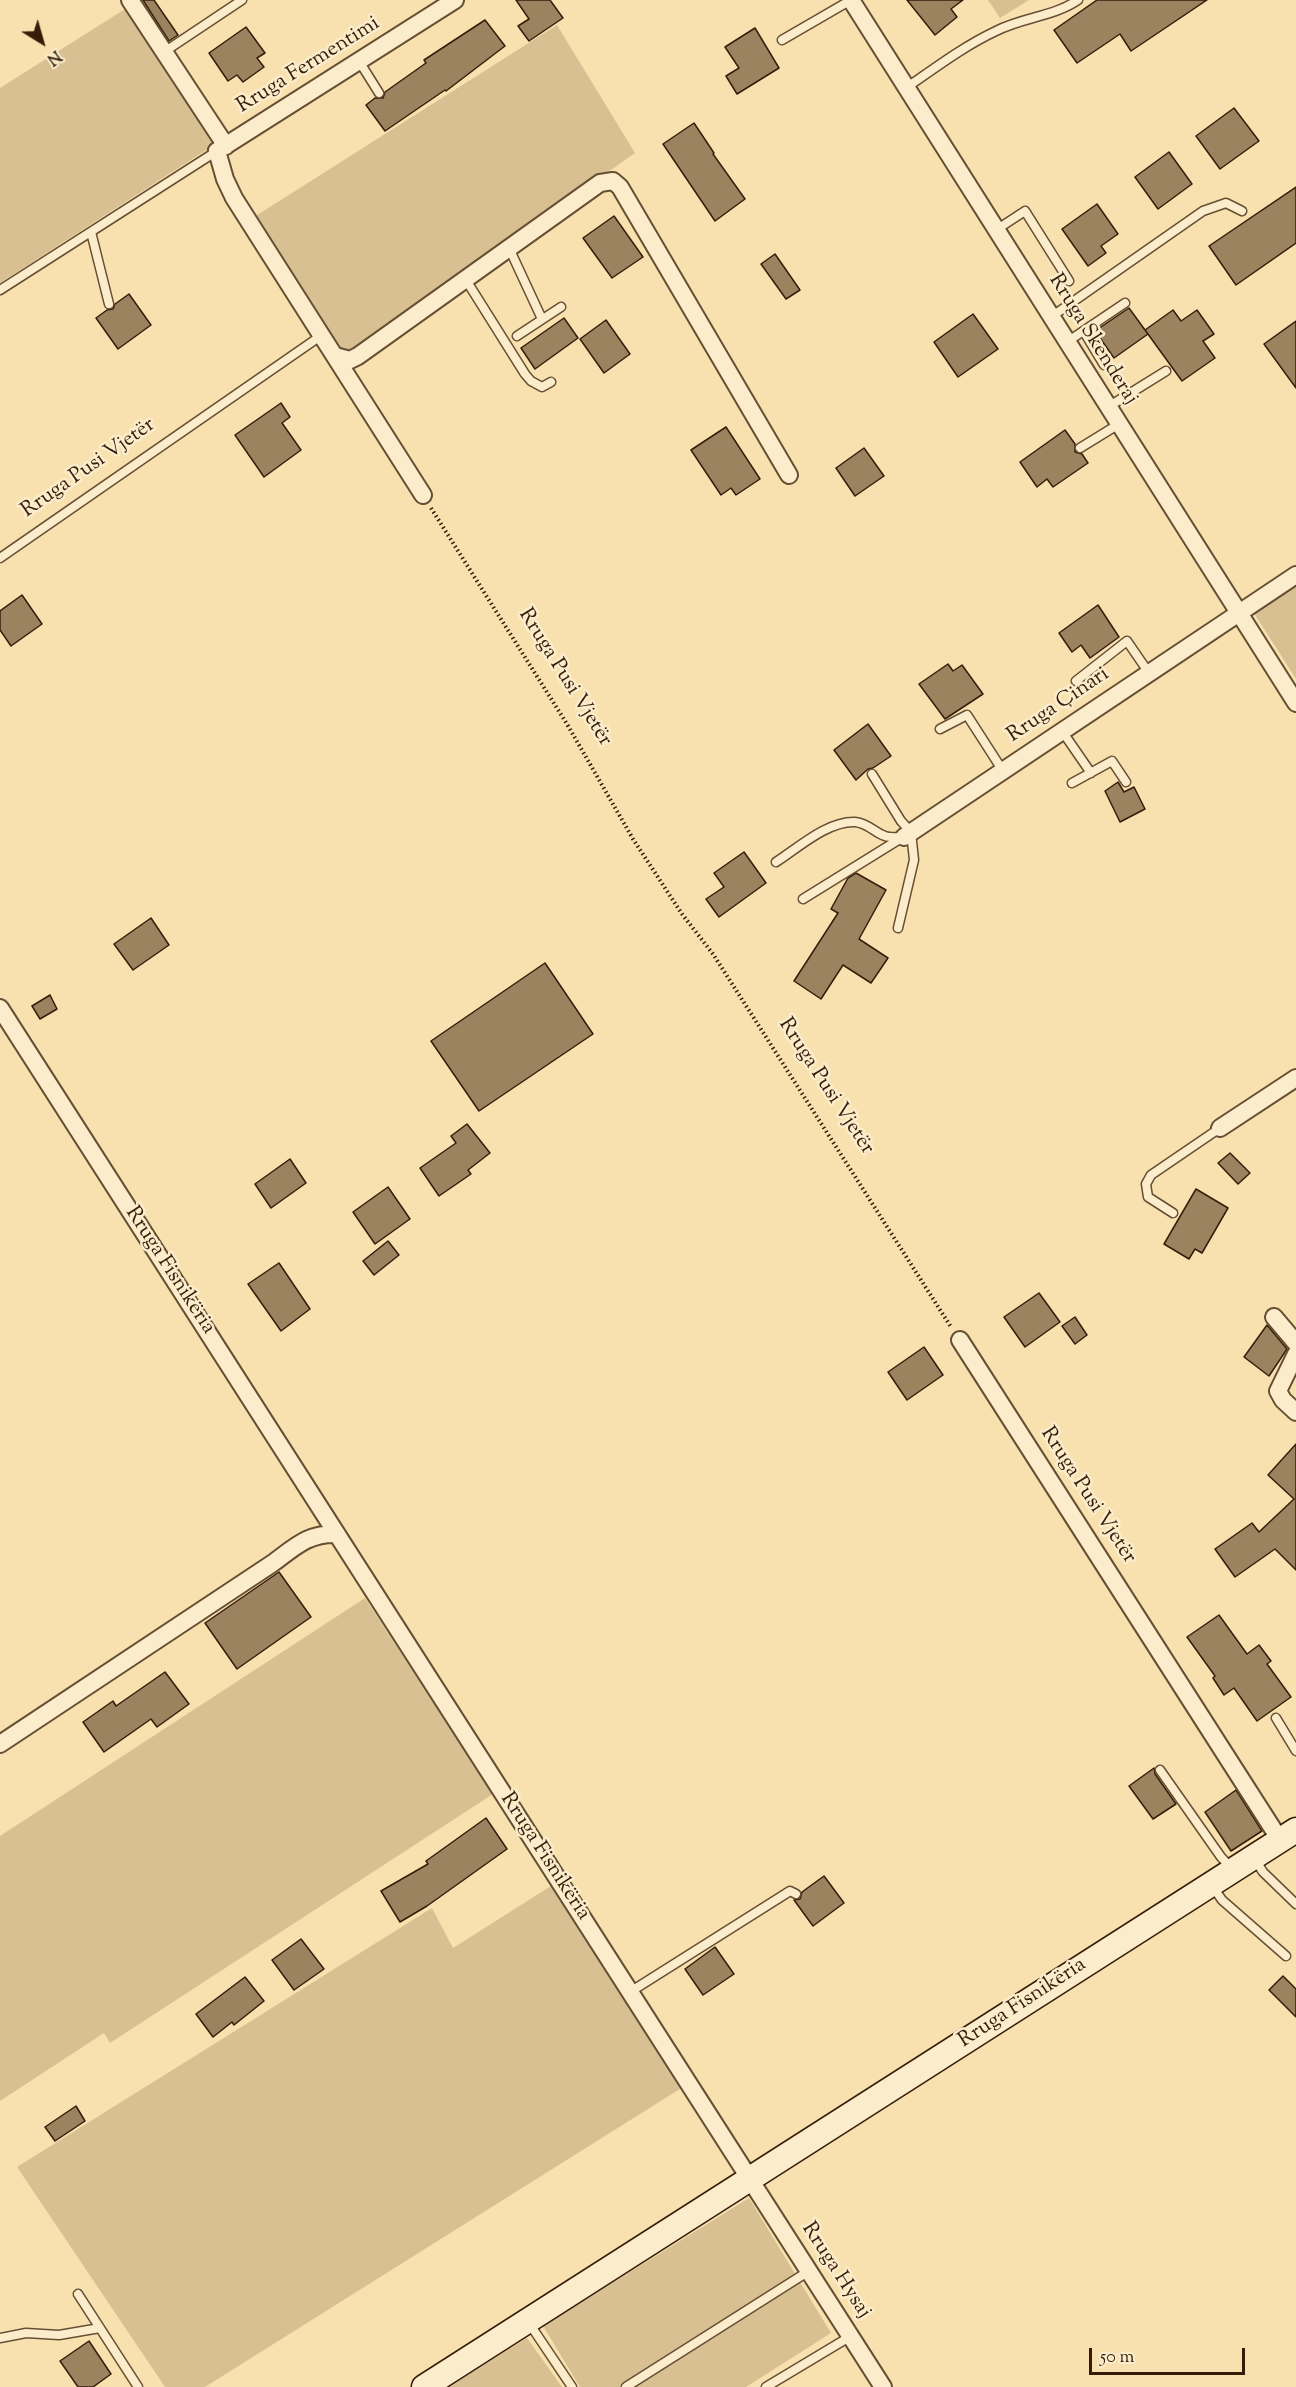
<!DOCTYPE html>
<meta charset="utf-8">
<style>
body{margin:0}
#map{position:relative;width:1296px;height:2387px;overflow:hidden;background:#f9e1af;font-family:"Sorts Mill Goudy",serif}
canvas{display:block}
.north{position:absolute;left:12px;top:12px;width:60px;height:60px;-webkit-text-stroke:4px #fbeccb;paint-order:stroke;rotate:143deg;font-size:16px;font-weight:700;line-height:24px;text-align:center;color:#351d0a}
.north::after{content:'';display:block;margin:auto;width:21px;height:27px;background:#351d0a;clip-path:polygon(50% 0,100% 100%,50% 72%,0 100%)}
.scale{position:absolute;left:1089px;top:2348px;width:156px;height:27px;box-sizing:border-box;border:3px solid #351d0a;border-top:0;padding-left:8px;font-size:18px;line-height:21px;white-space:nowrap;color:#351d0a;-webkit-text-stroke:4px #fbeccb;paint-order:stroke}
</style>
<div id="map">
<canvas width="1296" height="2387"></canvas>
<div class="north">N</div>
<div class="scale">50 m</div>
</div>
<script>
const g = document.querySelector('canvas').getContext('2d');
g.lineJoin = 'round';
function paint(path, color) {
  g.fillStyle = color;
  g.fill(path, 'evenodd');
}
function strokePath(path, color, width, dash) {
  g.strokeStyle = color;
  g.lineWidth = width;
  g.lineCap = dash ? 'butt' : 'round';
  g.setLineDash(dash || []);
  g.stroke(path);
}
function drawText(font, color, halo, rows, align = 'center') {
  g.font = font + ' "Sorts Mill Goudy",serif';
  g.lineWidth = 5;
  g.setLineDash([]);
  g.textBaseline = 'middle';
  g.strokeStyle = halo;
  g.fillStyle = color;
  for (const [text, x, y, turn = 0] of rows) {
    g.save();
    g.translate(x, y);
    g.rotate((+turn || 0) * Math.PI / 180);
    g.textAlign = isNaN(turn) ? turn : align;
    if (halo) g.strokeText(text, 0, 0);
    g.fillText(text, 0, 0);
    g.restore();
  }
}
paint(new Path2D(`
 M988,0h41l-29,18z
 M125,9l89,136 -214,138v-195z
 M557,25l78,128 -275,194 -15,4 -7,-4 -84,-130z
 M1296,582v97l-44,-69z
 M365,1598l128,196 -383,249 -6,-10 -104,68v-265z
 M551,1886l132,201 -478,300h-40l-148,-220 415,-259 21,40z
 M749,2198l82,135 -85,54h-166l-37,-61z
 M527,2338l35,49h-113z`), '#d8c093');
const building = new Path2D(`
 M143,0h11l24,35 -9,6z
 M516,0h34l13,18 -34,23 -11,-15 11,-7z
 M907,0h56l-12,9 6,8 -22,18z
 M1097,0h110l-76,51 -11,-17 -43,29 -23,-33z
 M485,20l20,26 -59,45 -1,-1 -60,41 -19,-26 9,-7h8l2,-6 41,-29 -2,-3z
 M246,27l19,26 -8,5 7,9 -21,15 -6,-7 -9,6 -19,-28z
 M755,28l24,40 -42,26 -11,-18 13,-8 -14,-21z
 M1234,108l25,33 -39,28 -24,-33z
 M694,123l20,30 -1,1 32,45 -30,22 -52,-77z
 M1169,152l23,32 -34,25 -23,-32z
 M1296,187v56l-60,42 -27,-39z
 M1097,204l21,30 -17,12 5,7 -18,13 -26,-37z
 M614,216l29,41 -31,21 -29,-40z
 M775,254l25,36 -14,9 -25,-35z
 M129,294l22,31 -33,24 -22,-31 11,-8 6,-1 2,-5z
 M1129,308l16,22 28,-20 8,11 16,-11 17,24 -11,7 12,17 -33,23 -37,-51 3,4 -34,24 -19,-27z
 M973,314l25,35 -40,28 -24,-35z
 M564,318l14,20 -43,31 -14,-21z
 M606,320l24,34 -26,19 -24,-34z
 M1296,321v67l-32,-44z
 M281,403l9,14 -8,6 19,27 -37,27 -29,-42z
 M726,427l34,52 -24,16 -5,-7 -10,7 -30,-45z
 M1065,430l10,14v8l7,2 6,9 -35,24 -6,-8 -10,8 -17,-25z
 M864,448l20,28 -29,20 -19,-28z
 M22,595l20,29 -31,22 -11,-16v-19z
 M1098,605l21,32 -29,21 -9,-13 -9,7 -13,-19z
 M948,664l5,7 9,-6 21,29 -38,25 -26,-35z
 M868,724l23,32 -18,12 -5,1 -12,11 -22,-30z
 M1118,782l6,10 10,-5 11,22 -25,13 -15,-31z
 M744,852l22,31 -47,34 -13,-18 18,-12 -10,-14z
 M856,873l30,17 -27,49 29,19 -17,25 -28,-18 -22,34 -27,-18 44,-68 -7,-4 17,-31z
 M151,918l18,27 -36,25 -19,-26z
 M545,963l48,71 -114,77 -48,-70z
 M50,995l7,14 -17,10 -8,-13z
 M467,1124l23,29 -22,17 3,4 -32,22 -19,-28 36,-25 -5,-7z
 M1230,1153l20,20 -12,11 -20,-21z
 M290,1159l16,24 -35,25 -16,-24z
 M388,1187l22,32 -35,25 -22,-32z
 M1196,1189l32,19 -26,45 -7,-4 -6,10 -25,-15z
 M388,1241l11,14 -25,20 -11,-14z
 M279,1263l31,46 -29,22 -33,-47z
 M1039,1293l21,29 -35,25 -21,-30z
 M1075,1317l12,18 -12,9 -13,-18z
 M1267,1325l20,24 -18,27 -25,-19z
 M924,1347l19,28 -36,25 -19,-28z
 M1296,1444v126l-21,-21 -40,28 -20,-28 37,-26 7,9 35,-33 -26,-24z
 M279,1572l32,45 -74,52 -32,-46z
 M1219,1615l28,39 12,-9 12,16 -4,3 24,33 -34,24 -23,-33 -10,7 -11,-17 2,-2 -28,-39z
 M165,1672l24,32 -32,23 -6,-8 -47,33 -21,-30 30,-21 3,5z
 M1154,1768l1,6 21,30 -23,15 -24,-33z
 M1236,1790l26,41 -31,20 -26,-39z
 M486,1818l21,31 -80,57 -27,16 -19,-31 47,-27 -2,-3z
 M824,1876l20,27 -31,23 -19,-26 6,-1 2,-7z
 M301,1939l23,30 -30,21 -22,-30z
 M715,1947l19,27 -31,21 -18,-26z
 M1283,1976l13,13v28l-27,-27z
 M245,1977l19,24 -30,24 -2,-3 -19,15 -17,-23z
 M76,2106l9,15 -30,20 -10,-14z
 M89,2341l22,33 -18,13h-15l-18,-26z`);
paint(building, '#9b8360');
strokePath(building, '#351d0a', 1.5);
const lane = new Path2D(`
 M782,40l69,-40
 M164,52l78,-52
 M359,61l20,32
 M906,88c29,-20 58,-42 90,-57 27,-14 57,-14 82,-31
 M996,230l29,-19 44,70
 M91,232l18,72
 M509,248l33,71
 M466,280l59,94 6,7 11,6 9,-5
 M0,290l217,-139
 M1051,317l152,-106 23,-8 16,8
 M1084,332l20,33
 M517,336l44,-29
 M1067,342l58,-39
 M1108,407l58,-36
 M1080,448l39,-24
 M0,558l322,-223
 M1076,681l51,-40 22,32
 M940,729l27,-14 36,56
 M1062,731l29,42
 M872,774l29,47 10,11 3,28 -16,68
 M1072,783l40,-22 14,21
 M776,862c22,-14 51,-41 79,-40 13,1 20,11 30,14 5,2 13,1 19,1
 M803,899l100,-62
 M1173,1213l-25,-16 -2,-13 5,-9 69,-47
 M1276,1718l20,33
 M1160,1770l61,87 11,12
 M1254,1858l9,14 33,32
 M1213,1887l9,13 64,56
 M630,1992l160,-101 6,3
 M78,2294l60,93
 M529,2323l43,64
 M0,2338l26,-5 33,2 41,-7
 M626,2387l183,-116
 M766,2387l85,-51`);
const street = new Path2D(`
 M130,0l96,146
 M851,0l445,703
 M335,356l15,4 8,-4 242,-173 13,-2 7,6 169,288
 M423,495l-189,-297 -9,-19 -8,-28 238,-151
 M904,837l392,-262
 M0,1008l883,1379
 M1220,1128l76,-50
 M1274,1317l22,26
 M960,1340l320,500
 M1296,1354l-18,37 5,9 13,12
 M0,1744l273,-181c22,-16 35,-30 64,-29`);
const secondary = new Path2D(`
 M424,2387l872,-557`);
strokePath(lane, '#664e33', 11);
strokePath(street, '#664e33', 20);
strokePath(secondary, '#351d0a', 27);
strokePath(new Path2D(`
 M431,508l136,216 66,115 49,75 31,40 238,373`), '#351d0a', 4, [1.5, 3]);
strokePath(lane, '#fbeccb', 8);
strokePath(street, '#fbeccb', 16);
strokePath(secondary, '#fbeccb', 24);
drawText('21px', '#351d0a', '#fbeccb', [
 ["Rruga Fermentimi",309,66,-32],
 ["Rruga Skenderaj",1092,340,58],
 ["Rruga Pusi Vjetër",89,469,-35],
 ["Rruga Pusi Vjetër",564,678,58],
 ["Rruga Çinari",1059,706,-34],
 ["Rruga Pusi Vjetër",825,1087,57],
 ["Rruga Fisnikëria",169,1271,57],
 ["Rruga Pusi Vjetër",1087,1496,57],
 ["Rruga Fisnikëria",544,1857,57],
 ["Rruga Fisnikëria",1023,2004,-33],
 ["Rruga Hysaj",835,2271,57]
]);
</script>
